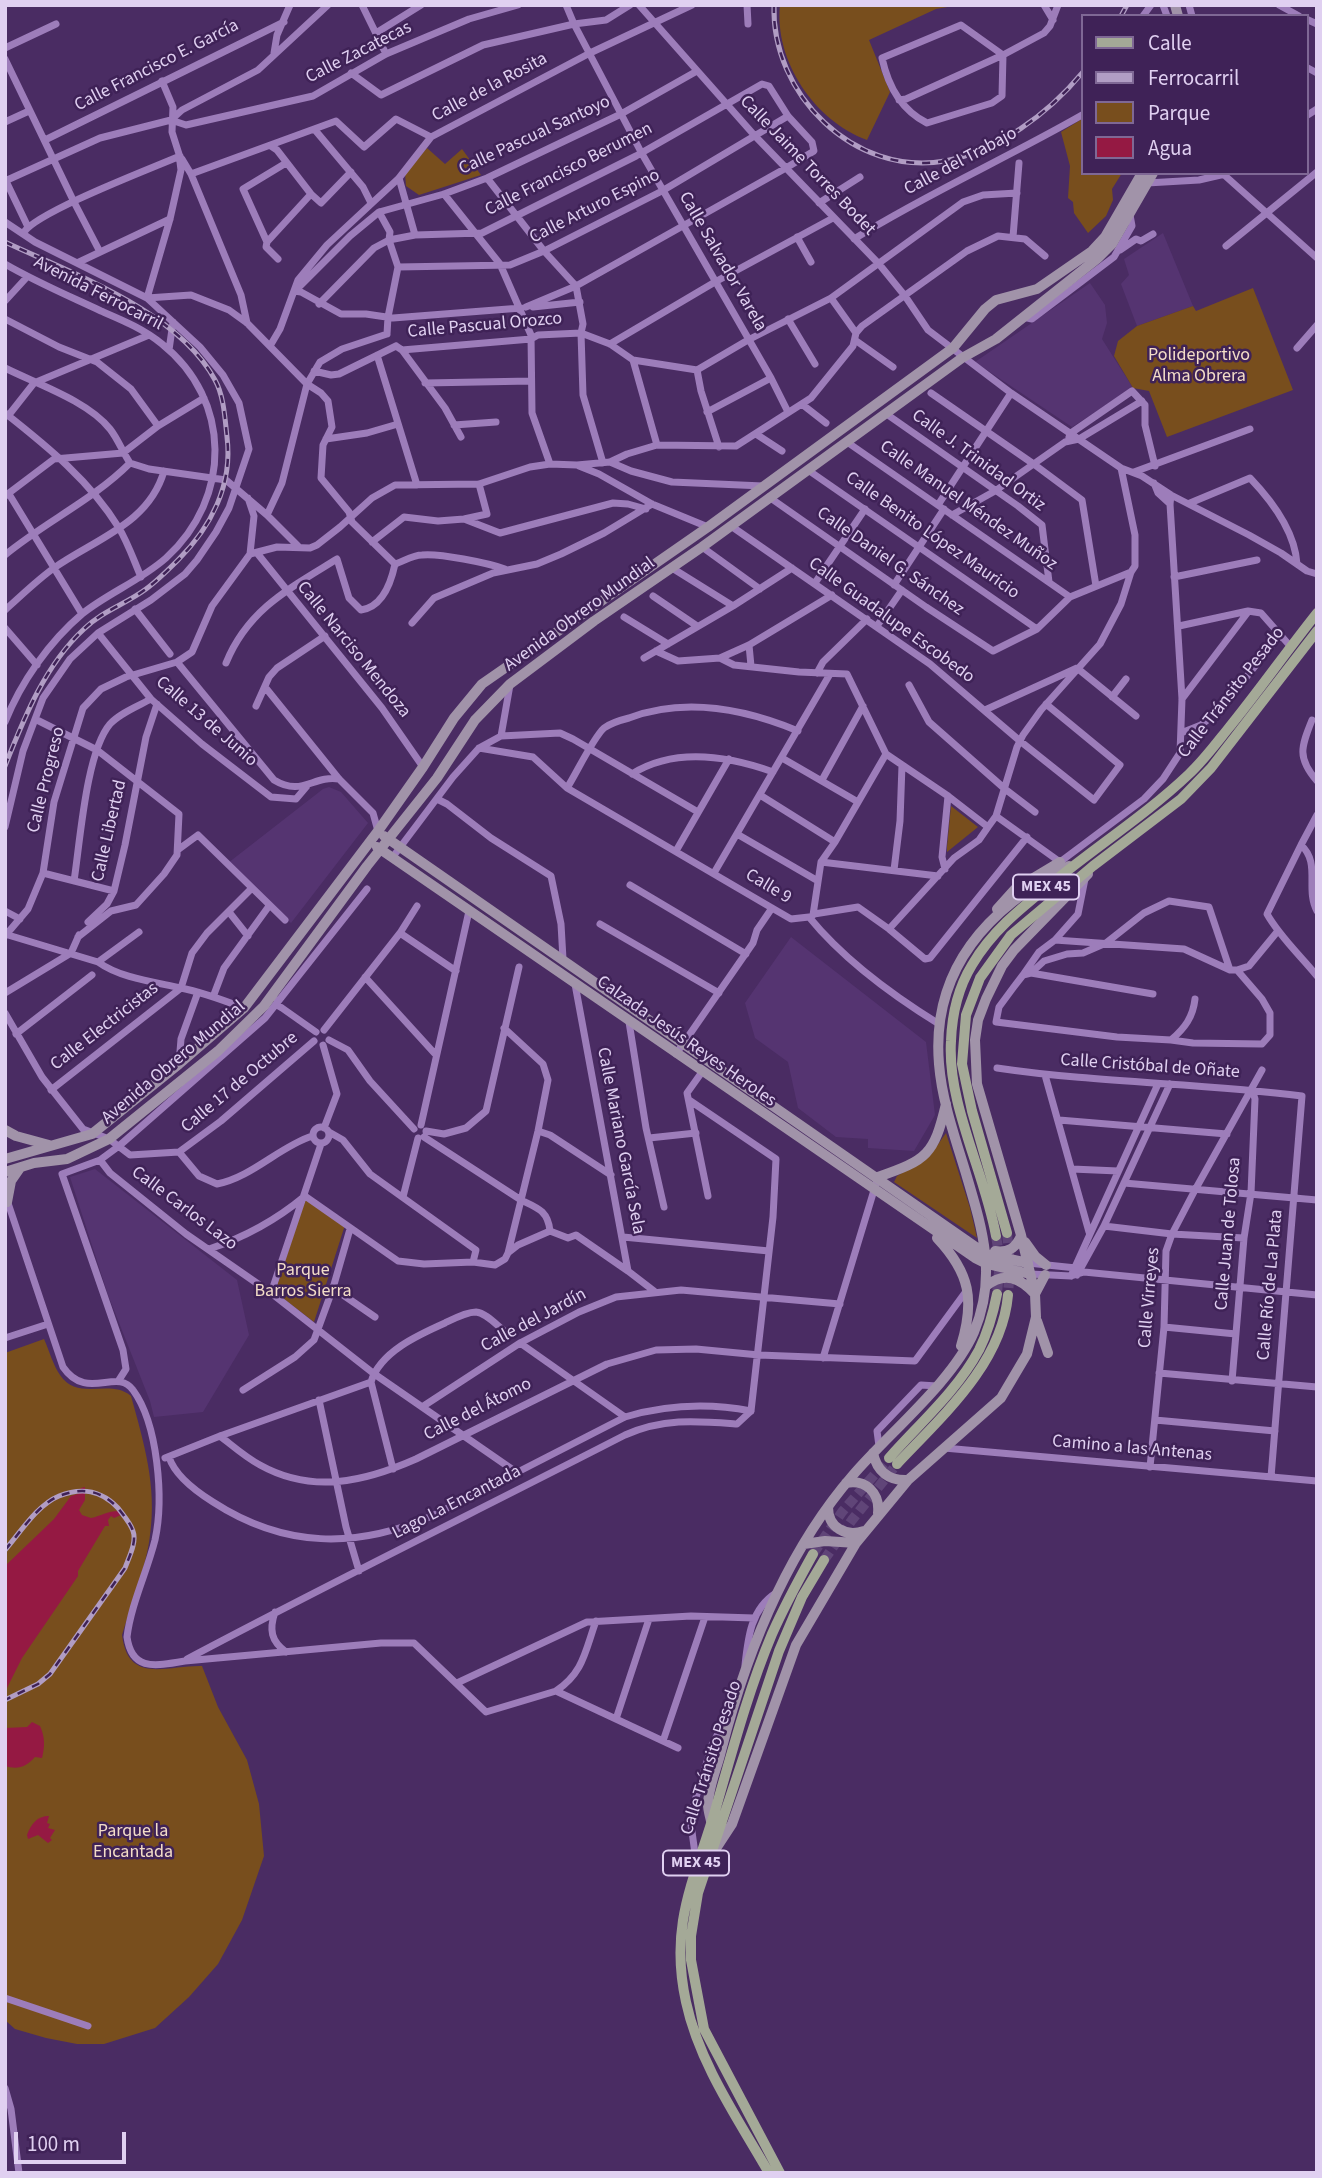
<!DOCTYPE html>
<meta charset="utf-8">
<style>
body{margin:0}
#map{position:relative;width:1322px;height:2178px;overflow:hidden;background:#4a2c63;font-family:"Source Sans 3",sans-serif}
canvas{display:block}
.frame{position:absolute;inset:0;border:7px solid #e0d0f1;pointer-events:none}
.legend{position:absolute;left:1081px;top:14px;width:228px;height:161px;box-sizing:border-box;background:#3f2257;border:2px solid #7f6895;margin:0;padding:9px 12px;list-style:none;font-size:21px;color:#e0d0f1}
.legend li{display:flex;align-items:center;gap:14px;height:35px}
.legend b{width:35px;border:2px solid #7f6895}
.scale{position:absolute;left:14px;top:2132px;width:112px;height:32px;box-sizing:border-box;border:4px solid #e0d0f1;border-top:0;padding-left:9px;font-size:21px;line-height:24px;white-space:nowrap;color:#e0d0f1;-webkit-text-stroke:5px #3f2257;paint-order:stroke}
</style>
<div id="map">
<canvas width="1322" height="2178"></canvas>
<div class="frame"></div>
<ul class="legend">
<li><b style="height:9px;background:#a4a997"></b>Calle</li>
<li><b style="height:9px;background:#b19dc4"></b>Ferrocarril</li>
<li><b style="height:19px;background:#784e1d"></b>Parque</li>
<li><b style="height:19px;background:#951943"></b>Agua</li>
</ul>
<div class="scale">100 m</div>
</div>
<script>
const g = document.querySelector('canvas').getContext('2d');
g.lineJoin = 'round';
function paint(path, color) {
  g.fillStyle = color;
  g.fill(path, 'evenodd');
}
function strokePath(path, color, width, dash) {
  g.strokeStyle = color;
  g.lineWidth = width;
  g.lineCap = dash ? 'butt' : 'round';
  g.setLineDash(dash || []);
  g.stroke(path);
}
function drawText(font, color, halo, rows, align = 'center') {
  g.font = font + ' "Source Sans 3",sans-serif';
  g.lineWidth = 5;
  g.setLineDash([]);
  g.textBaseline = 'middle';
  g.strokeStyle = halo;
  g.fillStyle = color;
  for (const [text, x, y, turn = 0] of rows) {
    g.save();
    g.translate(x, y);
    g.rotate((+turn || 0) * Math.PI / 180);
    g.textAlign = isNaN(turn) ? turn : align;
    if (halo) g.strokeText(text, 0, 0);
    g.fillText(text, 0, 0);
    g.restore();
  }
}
paint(new Path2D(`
 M1163,233l30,73 -56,20 -16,-42 8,-9 -5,-16z
 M1090,283l15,22 2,18 -5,16 31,49 -61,39 -97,-65z
 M329,787l12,5 27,31 -77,100 -63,-60 95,-74z
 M791,937l135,105 9,73 -21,36 -46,-3v-9l-32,-2 -38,-29 -10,-46 -33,-24 -10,-35z
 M95,1169l142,111 12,55 -46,77 -49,5 -4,-16 -42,-106 -38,-118z`), '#553471');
paint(new Path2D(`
 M780,5h179l-23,4 -67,31 21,52 -23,48c-52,-19 -93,-79 -87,-135z
 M1082,119v54h40l-10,16 1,11 -7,16 -18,17 -14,-20 -1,-11 -5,-4 2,-32 -9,-34z
 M427,148l18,16 17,-15 19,26 -62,20 -13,-9 -1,-13z
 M1253,288l40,102 -126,47 -18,-46 -16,-3 -19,-32 4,-15 19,-15 56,-20 3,5z
 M951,806l27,21 -31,25v-5z
 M946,1133l24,75 7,30 -83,-56 3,-6 32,-19z
 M306,1196l39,29 -31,97 -39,-30z
 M44,1339c5,11 9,26 16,36 18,27 50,3 71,21 13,47 26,90 19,139 -3,29 -19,71 -28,100 6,50 45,30 80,31l16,41 29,53 12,44 5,52 -22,64 -24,44 -29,33 -34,31 -51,16h-27l-31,-6 -31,-9 -10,-9v-667z`), '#784e1d');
paint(new Path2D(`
 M85,1487v13l-6,10 3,5 9,3c10,-2 16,-7 28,-7l2,4 -7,3 -3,-2 -3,4 1,6h-4l-27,45v5l-56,82 -17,34v-126l49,-47 17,-23 7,-2 3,-6z
 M32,1722l8,4c5,11 5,20 2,32l-7,-1c-9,10 -17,13 -30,9v-38l22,-1z
 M49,1816l-2,7 3,1 -2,4 7,2 -5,8 2,2 -4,3 -10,-8 -10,4 -1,-4c4,-11 10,-19 22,-19z`), '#951943');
strokePath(new Path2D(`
 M1007,1233l3,31 -2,31
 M996,1236l4,24 -3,34
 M813,1554l29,-42 47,-54
 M824,1560l28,-40 45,-56`), '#604578', 10, [10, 5]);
strokePath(new Path2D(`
 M362,5l24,49
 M566,5l8,19 67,128 130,226 17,34
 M639,5l116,131 124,128 26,32 23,34 83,63 110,75 21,8 29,19 78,40 32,18 26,18 10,3
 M747,5l1,19
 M1044,5l9,15
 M1163,5l4,11
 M1189,5l3,11
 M1279,5l20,11
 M1143,16l8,-11
 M1306,19l11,5
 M961,25l42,30 -1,41 -10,7 -65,20c-26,-13 -39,-37 -45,-65z
 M376,33l45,-28
 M5,48l51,-24
 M274,53l3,-18 13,-30
 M5,59l69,143 26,50
 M1306,67l11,6
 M351,73l30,22 102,-50 91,-21 32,-4 24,-15
 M899,100l7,-1 97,-44 41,-22 6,-7 8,-21
 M1306,116l11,-7
 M171,120l15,5 127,-29 73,-42 83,-35 49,-14
 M5,122l24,-11
 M315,130l48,57 8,16
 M45,140l239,-118
 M271,146l6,4 34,44 10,9 30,-31
 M182,159l9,15 50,121 6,28
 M1222,173l95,85
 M191,174l145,-53 28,26 32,-28 35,18
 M399,178l16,57
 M487,178l57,73 32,35 7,38 -2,9 2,62 20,68
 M5,179l23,48
 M5,181l95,-43 71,-18 11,-10 76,-40 70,-65
 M1147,183l52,-3 26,-6
 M444,194l56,70 31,71 1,78 18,51
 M819,203l41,-26
 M379,212l11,20 -1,8 9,27 -10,50 -1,17
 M5,222l30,20 112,56 53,49 23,28 16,28 10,46 -20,59 -13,24 -19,28 -12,14 -34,26 -53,33 -28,26 -27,39 -20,53 -18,76
 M24,232c15,-21 126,-63 156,-76
 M797,237l14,25
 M1013,237l6,-74
 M854,239c74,-46 153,-81 228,-124
 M267,242l44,-48
 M1226,246l91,-74
 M1120,250l16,-11 5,2 12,-7
 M278,259l-12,-12 1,-5 -24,-53 43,-26
 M77,263l93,-44
 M5,264c31,18 64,32 96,47 21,9 43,18 61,33 70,56 70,154 4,214 -26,23 -58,35 -84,56 -33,28 -61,68 -77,108
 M398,267l112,-2 34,-14 118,-60 126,-75
 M297,289l53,-53 29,-24 65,-18 43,-16 134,-64 76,-43
 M294,291l7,1 40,22h25l27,4 128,-10
 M147,298l44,-3 38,15 18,13 60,61 14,9 7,8 4,26 -9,18 -2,33 28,34 3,10 43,42
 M147,298l23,-79 11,-49 -2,-16 -7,-22 1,-25 -11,-26
 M831,298l25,35
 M5,301l22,-24
 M319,304l55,-56 15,-8 26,-5 67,-2 154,-77 126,-72 7,2 19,30 24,26 2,9 -28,17 -210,118 -50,21
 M533,307l47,-5
 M1023,317l9,2 82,-62 18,-31 -2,-11
 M5,319l54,28 38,15 34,27 27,37
 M788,319l27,45
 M855,340l38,27
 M610,344l105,-62 118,-64
 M270,346l10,-17 18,-49 29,-35 72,-67 32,-41 159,-84 102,-48
 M396,346l6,4 129,-11 7,-4 43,-2 29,11 23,16 64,10
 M1297,348l20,-23
 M169,350l4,-28
 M402,350l43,58 16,29
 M377,355l40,130
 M633,360l24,85
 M5,368c32,16 83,33 105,61 8,10 13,24 20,34l19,6 77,11 41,35 31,31
 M697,370l51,-30 83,-42 132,-96 20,-7 34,-2
 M697,370l4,21 18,56
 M314,371l17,4 8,-1 57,-28
 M425,383l106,-2
 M931,393l104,72 47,35 14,86
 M803,405l23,18
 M707,412l64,-34
 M5,413c43,34 85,68 114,115 9,15 15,33 22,49
 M885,413l133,93 24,19 7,57
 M8,416l26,-33 115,-48
 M454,425l42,-3
 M756,434l26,17
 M1069,437l2,-4 61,-42 13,14v20l10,41
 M326,439l41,-6 31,-9
 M847,442l223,155
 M610,462l21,9 41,11 91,4
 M579,466l20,8 53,30 56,23
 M808,470l229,159
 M1134,472l116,-43
 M1154,483l4,10 12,11
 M9,494l73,120
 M5,496l49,-37 69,-6 35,-27 46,-28
 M769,497l157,110 67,44 44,-22 33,-32 61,-25
 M1190,503l60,-25c22,23 45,53 47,86
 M938,505l73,-112
 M267,515l15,-32 25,-99 13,-22 22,-13 45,-15
 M952,515l43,-24 70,-49 14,-3 63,-38
 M464,519l36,14 113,-30 15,1 18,5
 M731,526l199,138 90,77 74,59 26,-35 -74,-61
 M372,542l32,-25 34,4 26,-2 23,-5 -8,-30
 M702,547l58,42
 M257,553l125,155 41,59
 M250,554l27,-7 33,1 7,-3 23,-18 32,-29 23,-13 84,-1 51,-17 20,-3 27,1 33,-3 17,-8 30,-9 79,1 75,-48 42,-52 3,-13 6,-7 105,-75 31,-15 27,3 20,17
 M5,555c40,-33 88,-55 125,-92
 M672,568l61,38
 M1174,577l83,-17
 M815,583l50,-74
 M894,585l50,-76
 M653,596l44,30
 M135,609l35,45
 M5,610c16,-14 32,-30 49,-42 41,-29 95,-44 110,-97
 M624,617l44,27
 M412,623l22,-25 59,-25 44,-9 24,-10 43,-21 48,-29
 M877,626l25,-36
 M1179,626l69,-15 13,2 30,34
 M5,628l32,37
 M98,633l53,66 51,45 69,53 25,2 11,-13
 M749,645l2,21
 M656,651l22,10 42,-3 14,7 65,7 48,2 39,80 62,42 40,31
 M644,658l89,-52 59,-38
 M720,658l29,-13 83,-50
 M177,662l97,118c28,17 39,-5 65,-1
 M226,663c22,-54 64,-75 111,-104l12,39 12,12c21,-3 30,-27 34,-46 9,-3 18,-9 27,-9 17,-2 66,8 83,14
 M817,673l6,-11 44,-43
 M909,685l20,37 76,67 30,23
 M265,687l74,92 34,34 5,18
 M1112,697l14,-18
 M1182,699l66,-87
 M256,706l13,-29 8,-9 48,-32
 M985,710l92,-42 59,48
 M35,719l62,31 82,64 -2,41 -13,19 -28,31 -25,6 -33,26
 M1312,720c-11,27 -15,38 5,61
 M1181,733l20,-8 19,-15 59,-74
 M501,736l9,-51
 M479,748l54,9 34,31 205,120 19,11 18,-2c35,43 83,78 130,107
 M782,758l76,44
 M632,774c43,-27 96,-18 141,-2
 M822,780l41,-74
 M567,788c9,-14 26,-50 37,-60 7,-5 17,-8 25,-10 56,-21 116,-9 169,13
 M760,795l75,47
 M437,799l10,5 44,34 60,38 10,48 2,35
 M1317,815l-16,30c20,18 4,44 16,66
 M996,816l64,46 84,-63 19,-20 17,-26 2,-54 -12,-195 1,-9
 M737,834l81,47
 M1301,845l-34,69c13,23 33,41 50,62
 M179,849l19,-14 87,85
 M676,851l53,-92
 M392,858l61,-81 26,-29 22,-12 59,-3 13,6 125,73
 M821,862l117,14
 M945,869l-3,-12 6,-61
 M894,870l6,-49 2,-56
 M43,873l71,18
 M714,873l116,-199
 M74,881c6,-38 12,-129 36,-157 10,-11 28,-18 41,-25
 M630,885l116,69
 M5,911l15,8
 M229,912l19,24
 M814,914l44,-7 31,22 36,30 5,-1 97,-121
 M813,915l8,-53 14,-20 51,-88
 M88,922l19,-18 7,-13 11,-46 21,-108 11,-33
 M600,924l119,69
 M889,929l65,-71 25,-18 9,-13 8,-11 21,-69 6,-12 18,-25 59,-66 21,-40 10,-32 4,-6v-31l-14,-67
 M400,933l56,38
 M8,935l90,27c22,16 56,20 83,26 21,4 42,12 63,20
 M5,936l23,-27 15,-36 11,-71 29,-94 18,-19 25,-12 51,-15 15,-10 20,-46 38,-52 4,-38 -6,-18
 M1055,940l23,-26 7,-35
 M98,962l41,-30
 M1237,970l12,-4 28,-34
 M1031,973l122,21
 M1023,975l16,-23 16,-12 129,9 46,21h7l25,29 8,14v22l-8,9 -69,-1 -22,-3
 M365,977l71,78
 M575,984l53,287 26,20
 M5,993l66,-40 8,-18
 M213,997l11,-29 45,-62
 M1195,999c-2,18 -10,29 -24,41l-54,-3 -121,-15 3,-15 14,-19 10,-13 8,-2 13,-12 23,-7 16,-1 23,-10 38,-30 25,-12 40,6 21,63
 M277,1000v5l5,3 34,24
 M5,1013l37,64 41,52 26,10 21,16 49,-3 42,-31 93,-80
 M629,1022l17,106 18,79
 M324,1030l76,-97 17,-27
 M16,1034l76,-59
 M329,1040l19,10 22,31 44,48
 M323,1045l14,49 -13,34
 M676,1054l77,-111 4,-13 15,-22
 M179,1064l2,-25 17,-47
 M997,1068c101,15 204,15 305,28l-31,381
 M702,1072l-15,21 21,103
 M1045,1075l44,157
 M51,1090l130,-102 11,-35 15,-20 44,-44
 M689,1100l87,59 -3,58 -22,194
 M1059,1120l168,14
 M421,1125l48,-214
 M313 1135a8 8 0 1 1 16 0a8 8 0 1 1-16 0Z
 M426,1131l18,3 22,-6 20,-17 33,-144
 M538,1131l12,4 61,40
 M329,1132l14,8 27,34 106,76 -3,12
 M424,1137l97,63c17,8 27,11 29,31l18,7 8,-3 52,36
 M649,1138l47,-5
 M179,1152l20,24 18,8c35,-7 62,-37 95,-48
 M100,1160l10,13 76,61 85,59 102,80 143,99
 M1072,1169l46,2
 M1124,1183l193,17
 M403,1197l15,-59
 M7,1200l56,167c24,35 54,0 70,23 25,34 31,109 22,150 -8,32 -24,64 -28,97 5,36 31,28 58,24l196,-18h33l72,69 70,-21 122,57
 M1104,1226l68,8 72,4
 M623,1237l146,14
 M209,1249c37,-12 66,-28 96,-53l93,65 26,3 49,-2 22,3 10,-6 3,-6 30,-122 10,-51 -5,-16 -39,-36
 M509,1252l9,-7 32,-14
 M1028,1263l48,5
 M1030,1274l41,2 13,-4 233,23
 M1077,1275l27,-49 66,-142
 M1071,1276l87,-192
 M333,1288l42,29
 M271,1293l50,-149
 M1164,1327l72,7
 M5,1338l43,-14
 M520,1343l105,74
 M823,1358l55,-181
 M1159,1373l158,14
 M119,1380l7,-11 -3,-19 -61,-176 38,-14 19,-14 146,-128 102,-129
 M1232,1381l12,-143 7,-45 4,-94 -3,-10
 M371,1382l22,87
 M243,1390l52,-33 19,-17 19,-52 17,-59
 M319,1400l27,127 13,44
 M422,1407l98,-64 59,-31 37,-15 65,-7 159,14
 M1155,1420l120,11
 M220,1436c13,10 25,21 40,29 52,29 104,17 156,-6l191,-95 49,-14 40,-1 63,6 156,6 52,-71
 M879,1446l-2,-15 44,-46 16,1
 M944,1448l373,33
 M169,1457c6,19 28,35 44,45 71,46 143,47 219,14l193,-99c41,-12 84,-14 126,-6
 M165,1458l55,-22 151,-54c9,-30 47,-47 74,-59 8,-4 21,-11 31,-11 11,1 22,15 31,21
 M1150,1467l14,-140 2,-76 6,-17 23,-44 67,-120
 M275,1612c-6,18 -4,29 11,40
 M187,1659c145,-77 292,-149 438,-224 39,-17 71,-14 112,-11l14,-13
 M745,1665c3,-28 6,-56 31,-72
 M457,1683l130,-61 104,-6 63,2
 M556,1691c28,-19 29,-40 40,-70
 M616,1719l33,-100
 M663,1741l42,-124
 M696,1861l-6,-44 22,-72 8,-15 9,-9
 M5,1998l83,28
 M5,2088l6,21 8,64`), '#9d7dba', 7);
strokePath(new Path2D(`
 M1175,5l3,11
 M384,836l602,418 42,9
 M377,847l598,411 12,6 43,10
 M997,909l18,-20 45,-27
 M5,1130l11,6 33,9
 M5,1159l87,-25 87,-70 65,-56 134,-177 45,-64 31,-49 28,-34 226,-157 245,-179 32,-39 11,-9 41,-11 55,-38 13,-14 37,-64
 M5,1172l29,-9 33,-4 42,-20 109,-88 46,-45 103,-140 70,-88 38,-58 35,-36 84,-63 108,-74 260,-189 34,-19 102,-81 14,-14 41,-71
 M878,1177c49,-17 56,-22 68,-73
 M7,1202l4,-21 9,-13
 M937,1238c33,35 38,62 24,108
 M1025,1242l10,14 11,9
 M995,1251c13,2 21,-3 26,-15
 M986,1286c19,-15 34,-8 49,8l10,-19
 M1037,1321l11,32
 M873,1453c4,19 16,28 35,27
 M846,1483c20,-4 34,10 32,30
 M828,1507c0,21 18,30 36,24
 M804,1544l21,-3 31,2
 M711,1821c-1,-5 -3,-11 -3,-16 0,-17 9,-37 13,-54 25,-97 65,-199 132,-276 36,-42 100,-94 121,-143 23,-55 9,-101 -7,-155 -11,-37 -25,-75 -28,-113 -8,-95 50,-157 130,-198
 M715,1850l17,-26 64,-179 60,-102 52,-63 93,-82 26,-44 9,-37 -1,-23 -14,-59 -44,-151 -2,-44 3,-20 8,-21 16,-33 12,-16 74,-76`), '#a193a9', 10);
strokePath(new Path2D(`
 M1007,1233l-35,-122 -10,-47 4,-49 14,-37 31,-43 82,-69 88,-67 30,-31 106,-137
 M996,1236c-11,-63 -49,-132 -45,-195 1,-26 7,-53 21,-76 21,-36 53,-60 85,-86 43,-35 91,-66 132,-105 14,-13 26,-29 38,-44 31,-38 59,-78 90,-117
 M889,1458c30,-34 68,-67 90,-108 9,-18 14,-36 18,-56
 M897,1464c45,-48 105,-100 111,-169
 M769,2173c-31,-54 -70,-110 -83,-171 -17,-77 8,-121 29,-191 17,-59 33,-120 57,-177 12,-27 26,-53 41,-80
 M780,2173l-76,-144 -13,-69v-24l7,-43 81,-242 23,-54 22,-37`), '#a4a997', 10);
const rail = new Path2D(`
 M774,5c-3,89 80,172 171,156 53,-10 103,-47 137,-88
 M1121,16l6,-11
 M5,242c68,32 173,69 210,138 9,16 10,39 12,57 6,48 -16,90 -49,123 -10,10 -21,21 -32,29 -20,15 -44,22 -62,40 -39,36 -60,89 -79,137
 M5,1550c15,-17 32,-45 54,-54 23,-9 42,-6 59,12 5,7 12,14 15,23 4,11 -4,26 -8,37l-75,106 -12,10 -33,16`);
strokePath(rail, '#b19dc4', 5);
strokePath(rail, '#3f2257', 2.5, [8]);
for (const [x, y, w] of [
 [1046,887,66],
 [696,1863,66]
]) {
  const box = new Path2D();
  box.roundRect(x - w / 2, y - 12.5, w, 25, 5);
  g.fillStyle = '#3f2257';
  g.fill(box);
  strokePath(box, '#e0d0f1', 2);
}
drawText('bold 16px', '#e0d0f1', null, [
 ["MEX 45",1046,887],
 ["MEX 45",696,1863]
]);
drawText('18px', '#e0d0f1', '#3f2257', [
 ["Calle Zacatecas",359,53,-27],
 ["Calle Francisco E. García",157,66,-27],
 ["Calle de la Rosita",490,88,-28],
 ["Calle Pascual Santoyo",535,136,-25],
 ["Calle del Trabajo",961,162,-28],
 ["Calle Jaime Torres Bodet",807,166,46],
 ["Calle Francisco Berumen",569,170,-27],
 ["Calle Arturo Espino",595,207,-27],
 ["Calle Salvador Varela",722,262,60],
 ["Avenida Ferrocarril",98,294,27],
 ["Calle Pascual Orozco",485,326,-5],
 ["Calle J. Trinidad Ortiz",978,461,36],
 ["Calle Manuel Méndez Muñoz",968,506,35],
 ["Calle Benito López Mauricio",932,536,35],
 ["Calle Daniel G. Sánchez",890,562,35],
 ["Avenida Obrero Mundial",580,615,-36],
 ["Calle Guadalupe Escobedo",891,621,36],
 ["Calle Narciso Mendoza",353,650,51],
 ["Calle Tránsito Pesado",1232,693,-52],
 ["Calle 13 de Junio",206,722,41],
 ["Calle Progreso",47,780,-76],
 ["Calle Libertad",110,831,-77],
 ["Calle 9",768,887,31],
 ["Calle Electricistas",105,1027,-38],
 ["Calzada Jesús Reyes Heroles",686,1042,35],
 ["Avenida Obrero Mundial",174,1063,-40],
 ["Calle Cristóbal de Oñate",1150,1067,4],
 ["Calle 17 de Octubre",240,1083,-40],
 ["Calle Mariano García Sela",620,1141,79],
 ["Calle Carlos Lazo",184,1209,37],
 ["Calle Juan de Tolosa",1229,1234,-85],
 ["Calle Río de La Plata",1271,1285,-85],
 ["Calle Virreyes",1150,1298,-85],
 ["Calle del Jardín",534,1321,-28],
 ["Calle del Átomo",478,1410,-27],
 ["Camino a las Antenas",1132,1449,5],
 ["Lago La Encantada",457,1503,-27],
 ["Calle Tránsito Pesado",712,1758,-72]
]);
drawText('18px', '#f3ddc7', '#3f2257', [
 ["Polideportivo",1199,356],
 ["Alma Obrera",1199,377],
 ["Parque",303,1271],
 ["Barros Sierra",303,1292],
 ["Parque la",133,1832],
 ["Encantada",133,1853]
]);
</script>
